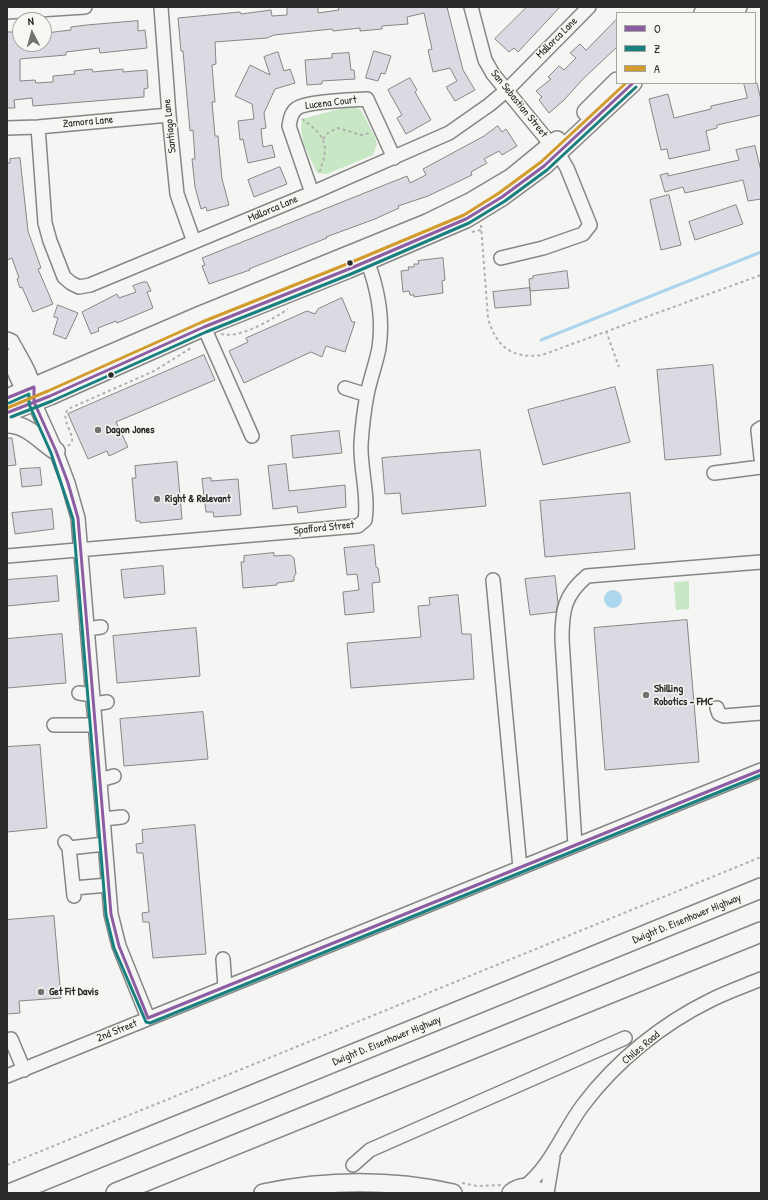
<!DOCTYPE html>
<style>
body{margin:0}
#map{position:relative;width:768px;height:1200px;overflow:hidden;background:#f5f5f3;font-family:"Patrick Hand",sans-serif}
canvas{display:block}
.frame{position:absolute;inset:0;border:8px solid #2b2b2b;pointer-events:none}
.legend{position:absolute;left:616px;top:12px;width:140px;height:72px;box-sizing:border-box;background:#f6f6f2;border:1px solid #a5a5a2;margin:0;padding:5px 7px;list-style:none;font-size:12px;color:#2b2b2b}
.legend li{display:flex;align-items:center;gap:8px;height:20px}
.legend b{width:20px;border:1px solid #a5a5a2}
.north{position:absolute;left:12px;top:12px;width:40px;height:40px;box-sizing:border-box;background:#f6f6f2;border:1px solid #a5a5a2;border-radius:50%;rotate:354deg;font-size:11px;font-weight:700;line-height:16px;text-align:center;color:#2b2b2b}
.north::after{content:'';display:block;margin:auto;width:14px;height:18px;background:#727271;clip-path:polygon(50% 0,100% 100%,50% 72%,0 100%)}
</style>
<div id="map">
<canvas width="768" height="1200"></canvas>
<div class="frame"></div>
<ul class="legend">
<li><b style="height:5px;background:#8c5da3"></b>O</li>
<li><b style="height:5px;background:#18807f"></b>Z</li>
<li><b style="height:5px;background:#d29c2d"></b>A</li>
</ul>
<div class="north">N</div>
</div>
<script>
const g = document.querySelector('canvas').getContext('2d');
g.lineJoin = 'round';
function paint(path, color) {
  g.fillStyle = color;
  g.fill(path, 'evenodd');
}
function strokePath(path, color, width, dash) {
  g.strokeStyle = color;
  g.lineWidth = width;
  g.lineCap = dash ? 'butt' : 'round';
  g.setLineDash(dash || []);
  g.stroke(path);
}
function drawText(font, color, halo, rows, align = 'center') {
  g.font = font + ' "Patrick Hand",sans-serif';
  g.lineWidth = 3;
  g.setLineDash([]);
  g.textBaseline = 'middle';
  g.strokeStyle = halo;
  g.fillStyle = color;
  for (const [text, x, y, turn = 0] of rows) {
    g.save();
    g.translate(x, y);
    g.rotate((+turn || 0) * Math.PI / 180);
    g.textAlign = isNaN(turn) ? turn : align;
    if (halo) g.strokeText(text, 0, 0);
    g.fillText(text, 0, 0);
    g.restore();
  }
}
paint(new Path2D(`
 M351,106l10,4 14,27 2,7 -4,11 -46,19 -10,-1 -13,-28 -3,-16 1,-10z
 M689,581v28l-13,1 -2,-28z`), '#c8e7c5');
paint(new Path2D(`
 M604 599a9 9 0 1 1 18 0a9 9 0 1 1-18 0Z`), '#acd6ee');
strokePath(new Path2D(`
 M541,340l220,-88`), '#acd6ee', 3);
const building = new Path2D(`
 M302,7h16v6l21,-3 -1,-3h109l16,63 12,20 -20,11 -9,-14 11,-6 -7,-13 -17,4 -5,-22 4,-1 -8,-36 -17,4 1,7 -26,2v3l-22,2v-3l-27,3 -1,-2 -58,6 -7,3 -52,4 1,22 -4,1 3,37h-3l3,34h3l4,43 7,26 -22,6 -1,-4 -5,2 -6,-22 -3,-28h3l-2,-29 -3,1 -7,-80h-2l-3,-33 62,-6 1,2 30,-4 1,6 15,-1v-7z
 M527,7h33l-42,45 -4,-4 -5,4 -14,-13z
 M617,19v28l-34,32 -19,21 -15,13 -10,-13 3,-3 -6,-6 15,-12 -3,-2 11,-11 5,4 12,-12 -6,-5 10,-9 6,6z
 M138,21v10l7,-1 2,18 -47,5 -1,-5 -33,4v3l-46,4v22l15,-1 1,3 17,-1v-6l22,-2 -1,-3 18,-2 1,3 30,-3v3l24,-2 1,18 -4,1v8l-111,9 -1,-8 -18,2 1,8h-8v-76h13v12h27l-1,-11 25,-3v-3l16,-2z
 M374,51l17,5 -6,18 -4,-1 -3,8 -12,-3z
 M278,52l6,19 6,-2 5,14 -20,6 -11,24 2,15 -5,1 2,18 9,-2 3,12 -27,6 -5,-24 -3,1 -2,-19 16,-2 -2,-15 -17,-8 15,-31 20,10 -6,-18z
 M349,53l2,17h3l1,9 -33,2v3l-15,1 -2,-25 27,-2v-4z
 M410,78l7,12 -2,2 16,28 -25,14 -9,-16 5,-3 -14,-25z
 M744,83h13l4,17v15l-44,10v3l-11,3 4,19 -41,9 -2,-10 -6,1 -12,-51 19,-5 6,24 37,-9v-3l36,-8z
 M498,126l4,6 4,-3 11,17 -15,9 -3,-4 -15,8 3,4 -16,9 1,3 -44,21 -30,10 1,2 -24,11 -49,18 1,1 -78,31 1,1 -41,14 -7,-18 3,-1 -3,-7 205,-82 3,7 16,-8 -3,-6 61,-33z
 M755,146l6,25v28l-13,2 -5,-21 -58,13 -2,-6 -18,5 -5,-17 8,-2v3l71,-16 -3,-10z
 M20,158l8,73 13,37 -3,1 15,35 -20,8 -11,-25 -2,1 -3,-9 2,-1 -7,-20 -5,2v-97h3v-4z
 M280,167l7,17 -33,13 -6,-17z
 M669,195l12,50 -20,5 -11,-50z
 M736,205l7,19 -48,16 -6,-18z
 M443,258l2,22 -3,1 1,12 -29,4v-2h-4l-1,-4 -6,1 -2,-21 8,-1 -1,-3h6v-3h5l-1,-3z
 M567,271l2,17 -39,3 -1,-12 4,-1v-2z
 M143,282h4l4,9 -4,1 6,16 -36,15 -1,-2 -18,7 1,3 -8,3 -9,-22 31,-16 4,-2 2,4 17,-6 -3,-6z
 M530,288l1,17 -36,3 -2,-16z
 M342,298l10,24h3l-10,30 -19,-6 -4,11 -11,-5 -67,31 -15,-32 19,-9 -2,-4 61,-27 8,3 3,-5z
 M58,305l20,8 -12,26 -13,-5 5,-16 -4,-1z
 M204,355l11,25 -99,42 12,25 -19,9 -2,-5 -19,8 -20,-45z
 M713,365l8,90 -56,5 -8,-90z
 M615,387l15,55 -87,23 -15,-55z
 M339,431l3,22 -49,5 -2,-22z
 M7,438h5l4,27 -9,1z
 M480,450l6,56 -84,8 -2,-21 -15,1 -3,-36z
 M177,462l5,57 -42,4v-2h-4l-4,-43h4l-1,-12z
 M286,464l3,27 56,-6 1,22 -48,6 -1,-7 -24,3 -5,-43z
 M40,468l2,17 -20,2 -2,-18z
 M211,478v3l27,-2 3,36 -27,2 -1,-5h-7l-4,-33z
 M630,493l5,56 -90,8 -5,-56z
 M52,509l2,20 -39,5 -3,-21z
 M374,545l2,22 2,1 2,14 -8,1 2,29 -29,3 -2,-23 16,-2 -2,-16 -10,1 -3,-27z
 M274,553v3l16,-1 4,3 2,16 -2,2v5l-17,2v2l-34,3 -2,-26h3v-6z
 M163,566l2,28 -41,4 -3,-28z
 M57,576l2,25 -52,5v-26z
 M555,576l3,27 -2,9 -26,3 -5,-36z
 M458,595l4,39h9l3,45 -123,9 -4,-45 74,-6 -3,-31 12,-1 -1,-7z
 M687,620l12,142 -94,8 -11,-142z
 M196,628l4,48 -83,7 -4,-47z
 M62,634l4,49 -59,5v-49z
 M203,712l5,47 -84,7 -4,-47z
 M40,745l7,83 -40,4v-85z
 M195,825l11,129 -53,4 -4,-36h-6l-1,-9 7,-1 -6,-59h-6l-1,-9 7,-1 -1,-13z
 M54,916l7,82 -42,3 1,12 -13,1v-94z`);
paint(building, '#dadae2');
strokePath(building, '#868685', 1);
const minor = new Path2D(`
 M161,7l8,108 8,79 17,48
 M471,7l14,53 8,14 65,79 9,15 23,57 -7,9 -40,14 -42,10
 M7,12l78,-5
 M38,127l7,96 5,18 14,36 7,6 8,4 11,-2 222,-92 137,-60 40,-28 18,-15 82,-83
 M7,128l31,-1 131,-12
 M312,193l-23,-67c1,-6 2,-13 7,-17 9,-8 57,-9 71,-10l27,59
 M204,327l48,109
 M7,339l5,2c8,16 23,36 22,54
 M7,356l16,35 11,11 22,49 12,32 10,35 33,396 8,32 29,72
 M345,388l22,7
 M761,428l-3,2 3,28
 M714,473l47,-6
 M7,556l351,-30 7,-6c4,-25 -5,-51 -4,-76 1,-16 3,-33 6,-49 3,-16 9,-31 12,-47 5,-33 -2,-64 -15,-95
 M493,580l27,288
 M87,629l14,-2
 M79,693l13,2
 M93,704l14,-2
 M717,708l2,6 5,2 37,-3
 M54,725h41
 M100,780l14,-4
 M103,819l19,-2
 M65,842l4,6 5,48
 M575,845l-13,-206c0,-28 2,-44 25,-63l174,-14
 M69,848l36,-4
 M74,888l34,-3
 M223,959l2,28
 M11,1039l13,31
 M7,1076l754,-306
 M353,1165l17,-15 255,-112
 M523,1188c28,-21 39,-55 60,-83 33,-44 79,-81 128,-105 16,-8 33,-14 50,-21
 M547,1193l6,-36`);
const major = new Path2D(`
 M703,13l11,-6
 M727,13l11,-6
 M586,112l31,-31
 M7,398l191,-82 231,-94 41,-20 42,-25 45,-37
 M7,413l43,-17 154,-69 145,-58 117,-50 36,-22 42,-31 89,-83
 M7,424c21,0 33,17 49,27
 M263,1193c63,-13 127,-14 190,0
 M511,1193c10,-8 21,-7 31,0`);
const highway = new Path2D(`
 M12,1193l749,-305
 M116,1193l645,-261`);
strokePath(minor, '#868685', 16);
strokePath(major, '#868685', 20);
strokePath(highway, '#868685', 22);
strokePath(new Path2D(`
 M302,119c24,17 28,26 17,54
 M323,139l6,-7 9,-4 23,7 9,-2
 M481,225l7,93c8,29 24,41 54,37l219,-80
 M472,232l9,-2
 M606,331l13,36
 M221,334c19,5 52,-15 67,-25
 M68,446l4,-4c1,-12 -12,-22 -4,-33l86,-38 37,-23
 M7,1165l754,-308
 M462,1183l15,3 24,-1`), '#b0b0af', 2, [3, 3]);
strokePath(minor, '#f5f5f3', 13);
strokePath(major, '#f5f5f3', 17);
strokePath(highway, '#f5f5f3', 19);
strokePath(new Path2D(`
 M7,398l27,-11v15l22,49 12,32 10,35 33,396 8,32 29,72 613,-248
 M9,412l41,-16 154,-69 145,-58 117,-50 36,-22 42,-31 89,-83`), '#8c5da3', 3);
strokePath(new Path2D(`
 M9,403l20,-9v10l22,49 22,66 33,396 8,33 32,74 4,1 611,-248
 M11,417l41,-16 154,-69 145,-58 118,-51 36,-22 42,-31 89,-83`), '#18807f', 3);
strokePath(new Path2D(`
 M7,408l41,-17 154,-69 145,-58 117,-49 35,-22 42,-31 85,-79`), '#d29c2d', 3);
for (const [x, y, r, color] of [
 [350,263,3.5,"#2b2b2b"],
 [111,375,3.5,"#2b2b2b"],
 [98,430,4,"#727271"],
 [157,499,4,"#727271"],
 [646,695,4,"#727271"],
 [41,992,4,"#727271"]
]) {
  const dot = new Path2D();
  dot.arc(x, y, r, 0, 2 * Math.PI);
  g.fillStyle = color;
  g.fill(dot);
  strokePath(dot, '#f6f6f2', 1.5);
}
drawText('11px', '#2b2b2b', '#f6f6f2', [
 ["Mallorca Lane",557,38,-45],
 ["Lucena Court",331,103,-7],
 ["San Sebastian Street",519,104,51],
 ["Zamora Lane",88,122,-5],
 ["Santiago Lane",170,126,-96],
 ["Mallorca Lane",273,209,-23],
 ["Spafford Street",324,528,-6],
 ["Dwight D. Eisenhower Highway",687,919,-22],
 ["2nd Street",117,1031,-22],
 ["Dwight D. Eisenhower Highway",387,1041,-22],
 ["Chiles Road",641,1048,-40]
]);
drawText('bold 11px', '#2b2b2b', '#f6f6f2', [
 ["Dagon Jones",106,430],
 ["Right & Relevant",165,499],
 ["Shilling",654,689],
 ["Robotics - FMC",654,702],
 ["Get Fit Davis",49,992]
], 'left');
</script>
